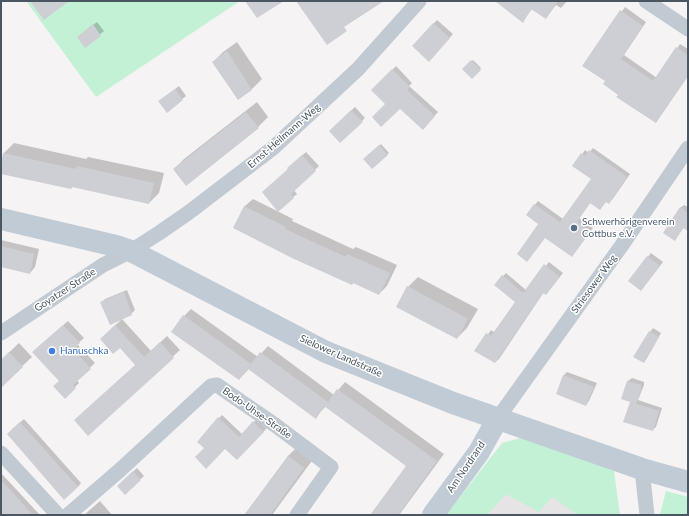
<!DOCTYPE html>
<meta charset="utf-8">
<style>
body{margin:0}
#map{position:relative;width:689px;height:516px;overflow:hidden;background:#f5f3f3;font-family:Lato,sans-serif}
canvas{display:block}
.frame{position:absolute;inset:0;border:2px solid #4a5661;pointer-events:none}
</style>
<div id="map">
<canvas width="689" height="516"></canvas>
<div class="frame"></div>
</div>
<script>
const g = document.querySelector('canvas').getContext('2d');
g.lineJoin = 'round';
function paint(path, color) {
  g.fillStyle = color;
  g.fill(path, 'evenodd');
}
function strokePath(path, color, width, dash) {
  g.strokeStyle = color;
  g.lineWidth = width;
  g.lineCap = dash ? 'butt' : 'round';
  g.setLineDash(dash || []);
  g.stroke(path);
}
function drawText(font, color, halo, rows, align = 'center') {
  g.font = font + ' Lato,sans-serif';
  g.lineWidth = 3;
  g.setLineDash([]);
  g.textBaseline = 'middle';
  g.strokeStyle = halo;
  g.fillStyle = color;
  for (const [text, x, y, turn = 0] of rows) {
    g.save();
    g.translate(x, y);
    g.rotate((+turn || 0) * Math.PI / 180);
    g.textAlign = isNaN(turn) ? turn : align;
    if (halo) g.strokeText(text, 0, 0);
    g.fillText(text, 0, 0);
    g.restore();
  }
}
paint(new Path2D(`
 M519,465l66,50h-126z`), '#e6e4e5');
paint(new Path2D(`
 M26,1h214l-144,96z
 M524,437l90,34 6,44h-42l-26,-18 -13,15 -33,-18 -19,21h-41l56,-72z
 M666,491l22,6v18h-27l-1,-1z`), '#c3f1d5');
paint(new Path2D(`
 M496,1h71l-6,7 -5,-3 -10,13 -14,-9 -9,12z
 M625,7l21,15 -22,33 33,23 23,-34 8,5v27l-32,46 -37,-28 -13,-13 -22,-16z
 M437,20l16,14 -21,23 -19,-11z
 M97,22l7,9 -19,15 -7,-9z
 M237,42l25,37 -10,10 -14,9 -25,-36 10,-10z
 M473,60l8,8 -9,10 -9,-9z
 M396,66l16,17 -3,3 29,26 -15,16 -23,-20 -13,-4 -14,-14z
 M179,86l7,10 -19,15 -4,-13z
 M257,102l11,15 -10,10 -72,57 -12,-15 10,-10z
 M355,107l10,11 -25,24 -10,-11z
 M14,143l72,16 2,-2 76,16 -5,20 -10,10 -76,-17 -2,2 -70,-15 3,-20z
 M381,144l8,9 -17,14 -8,-8z
 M593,148l37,26 -18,26 -6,1 -6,8 -9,-7 -12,16 14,10 -21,28 -27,-19 -18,23 12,-37 -12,-8 11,-14 25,18 29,-41 -18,-12 11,-16 4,3z
 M306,152l13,14 -25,24 3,4 -19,16 10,-42z
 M253,199l40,20 -1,2 61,28 3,-2 41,18 -10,21 -8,8 -25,-12 -2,2 -118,-57 11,-21z
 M684,205l4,2v23l-4,-3 -9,13 5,-32z
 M1,240l38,9 -4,18 -5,6 -29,-7z
 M651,253l12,9 -22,28 -12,-10z
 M549,262l14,11 -14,17 -5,2 -45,67 -4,3 -19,-11 15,-21 4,3 21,-31 -13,-26 3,-3 20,17z
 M418,277l60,32 -11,19 -10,10 -49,-51z
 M127,290l8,20 -4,4 -30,-11 4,-4z
 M191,309l67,48 10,-11 66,49 11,-13 99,72 -45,61h-27l35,-49 -81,-60 -10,11 -67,-48 -10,10 -55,-63z
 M122,319l29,32 16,-15 13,14 -92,84 48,-69 -28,-33z
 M68,321l16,17 -7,6 18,19 -18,17 2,3 -14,14 -5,-16 -22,-34z
 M653,328l8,5 -14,25 -4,4 7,-30z
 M19,343l13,14 -31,29v-26z
 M567,372l30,11 -8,18 -3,4 -29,-12 7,-18z
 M632,378l12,4v3l-6,15 24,8 -6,19 -4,3 -22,-28 -2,-21z
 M222,415l20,19 15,-15 10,9 -30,31 -12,-11h-20l14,-30z
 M24,419l57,64 -3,4 -67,-57z
 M298,446l16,12 -42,57h-27l43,-59z
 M137,468l7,8 -19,17 -7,-7z
 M1,473l39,42h-34l-5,-6z
 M100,501l12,14h-28z`), '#0003');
paint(new Path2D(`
 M30,1h39l-25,19z
 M245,1h39l-27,17z
 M296,1h88l-40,26 3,4 -20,14z
 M495,1h63l-12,18 -15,-10 -8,14z
 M620,10l23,16 -22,33 32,22 23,-34 12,8v21l-32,47 -40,-26 2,-2 -15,-11 2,-3 -23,-15z
 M433,23l17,15 -21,24 -17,-16z
 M93,24l8,12 -16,12 -8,-11z
 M227,51l25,39 -14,10 -26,-38z
 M471,60l10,10 -9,9 -10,-10z
 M392,69l18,18 -3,3 28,26 -12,14 -23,-21 -19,18 -9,-10 13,-13 -14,-14z
 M175,89l8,11 -16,13 -9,-12z
 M351,110l12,12 -23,21 -11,-12z
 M246,112l13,16 -73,58 -13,-17z
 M379,145l9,10 -16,14 -9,-10z
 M589,150l38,27 -18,27 -3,-2 -6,8 -10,-7 -13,19 13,10 -18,25 -27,-19 -18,24 -10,-8 21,-30 -12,-9 8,-11 26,18 31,-43 -19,-13 9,-13 4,3z
 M3,153l73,16 1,-3 77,17 -5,21 -77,-17 -1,2 -70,-15v-10z
 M302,155l14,16 -25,23 3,4 -16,14 -16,-20 26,-23 -1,-1z
 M244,206l42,21 -1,2 61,28 1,-3 43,19 -11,22 -26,-12 -1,2 -60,-27 -59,-30z
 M680,207l8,6v18l-5,-3 -8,13 -12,-8z
 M1,246l33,8 -4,20 -29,-7z
 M647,256l13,10 -19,25 -13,-10z
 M544,264l16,13 -14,18 -3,-2 -48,70 -21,-12 12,-18 5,3 24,-34 -21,-17 8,-10 21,18z
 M407,286l61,33 -11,20 -61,-32z
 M124,292l8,23 -22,10 -10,-23z
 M183,315l68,49 9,-12 68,50 9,-13 100,72 -39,54h-28l36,-49 -82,-60 -8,13 -68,-50 -9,11 -68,-48z
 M63,325l17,18 -7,6 18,20 -18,16 3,3 -11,11 -12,-13 6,-5 -27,-29z
 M115,325l29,32 16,-15 14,16 -86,78 -14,-16 61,-55 -15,-17 -7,6 -13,-15z
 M649,331l10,6 -15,26 -11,-6z
 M9,352l14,15 -22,21v-28z
 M563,375l31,12 -8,19 -30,-12z
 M627,381l14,4v5l-5,14 -15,-5z
 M630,402l29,9 -6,20 -30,-9z
 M218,417l21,20 14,-16 11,11 -27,28 -12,-11 -19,20 -11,-12 9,-9 -7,-6z
 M20,422l58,65 -14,13 -57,-66z
 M288,456l16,12 -34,47h-26z
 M133,471l8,9 -16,15 -8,-9z
 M1,480l12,13 20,22h-32z`), '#cdcfd5');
strokePath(new Path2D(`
 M646,1l42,28
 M1,333l102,-68 28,-14 28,-18 29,-20 85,-65 85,-79 61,-68
 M498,418l124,-173 66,-97
 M1,453l57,62
 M642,469l5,46
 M68,515l52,-45 91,-84 6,-1 58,40 56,42 -34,48`), '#c1cad2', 15);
strokePath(new Path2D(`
 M1,219l115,27 15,5 195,101 127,51 189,66 46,13
 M433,515l46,-63 19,-34`), '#c1cbd6', 22);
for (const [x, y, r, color] of [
 [574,228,4,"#5c6f8a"],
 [52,351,4,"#3f7fe0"]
]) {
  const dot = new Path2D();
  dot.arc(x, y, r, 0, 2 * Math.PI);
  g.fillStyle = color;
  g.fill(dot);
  strokePath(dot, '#fff', 1.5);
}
drawText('10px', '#4a5661', '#fff', [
 ["Ernst-Heilmann-Weg",284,136,-41],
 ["Striesower Weg",594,284,-54],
 ["Goyatzer Straße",65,290,-33],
 ["Sielower Landstraße",341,356,24],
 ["Bodo-Uhse-Straße",257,413,35],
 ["Am Nordrand",466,467,-56]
]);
drawText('10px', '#4e5e75', '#fff', [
 ["Schwerhörigenverein",582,222],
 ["Cottbus e.V.",582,234]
], 'left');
drawText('10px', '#366cbe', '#fff', [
 ["Hanuschka",60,351]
], 'left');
</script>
